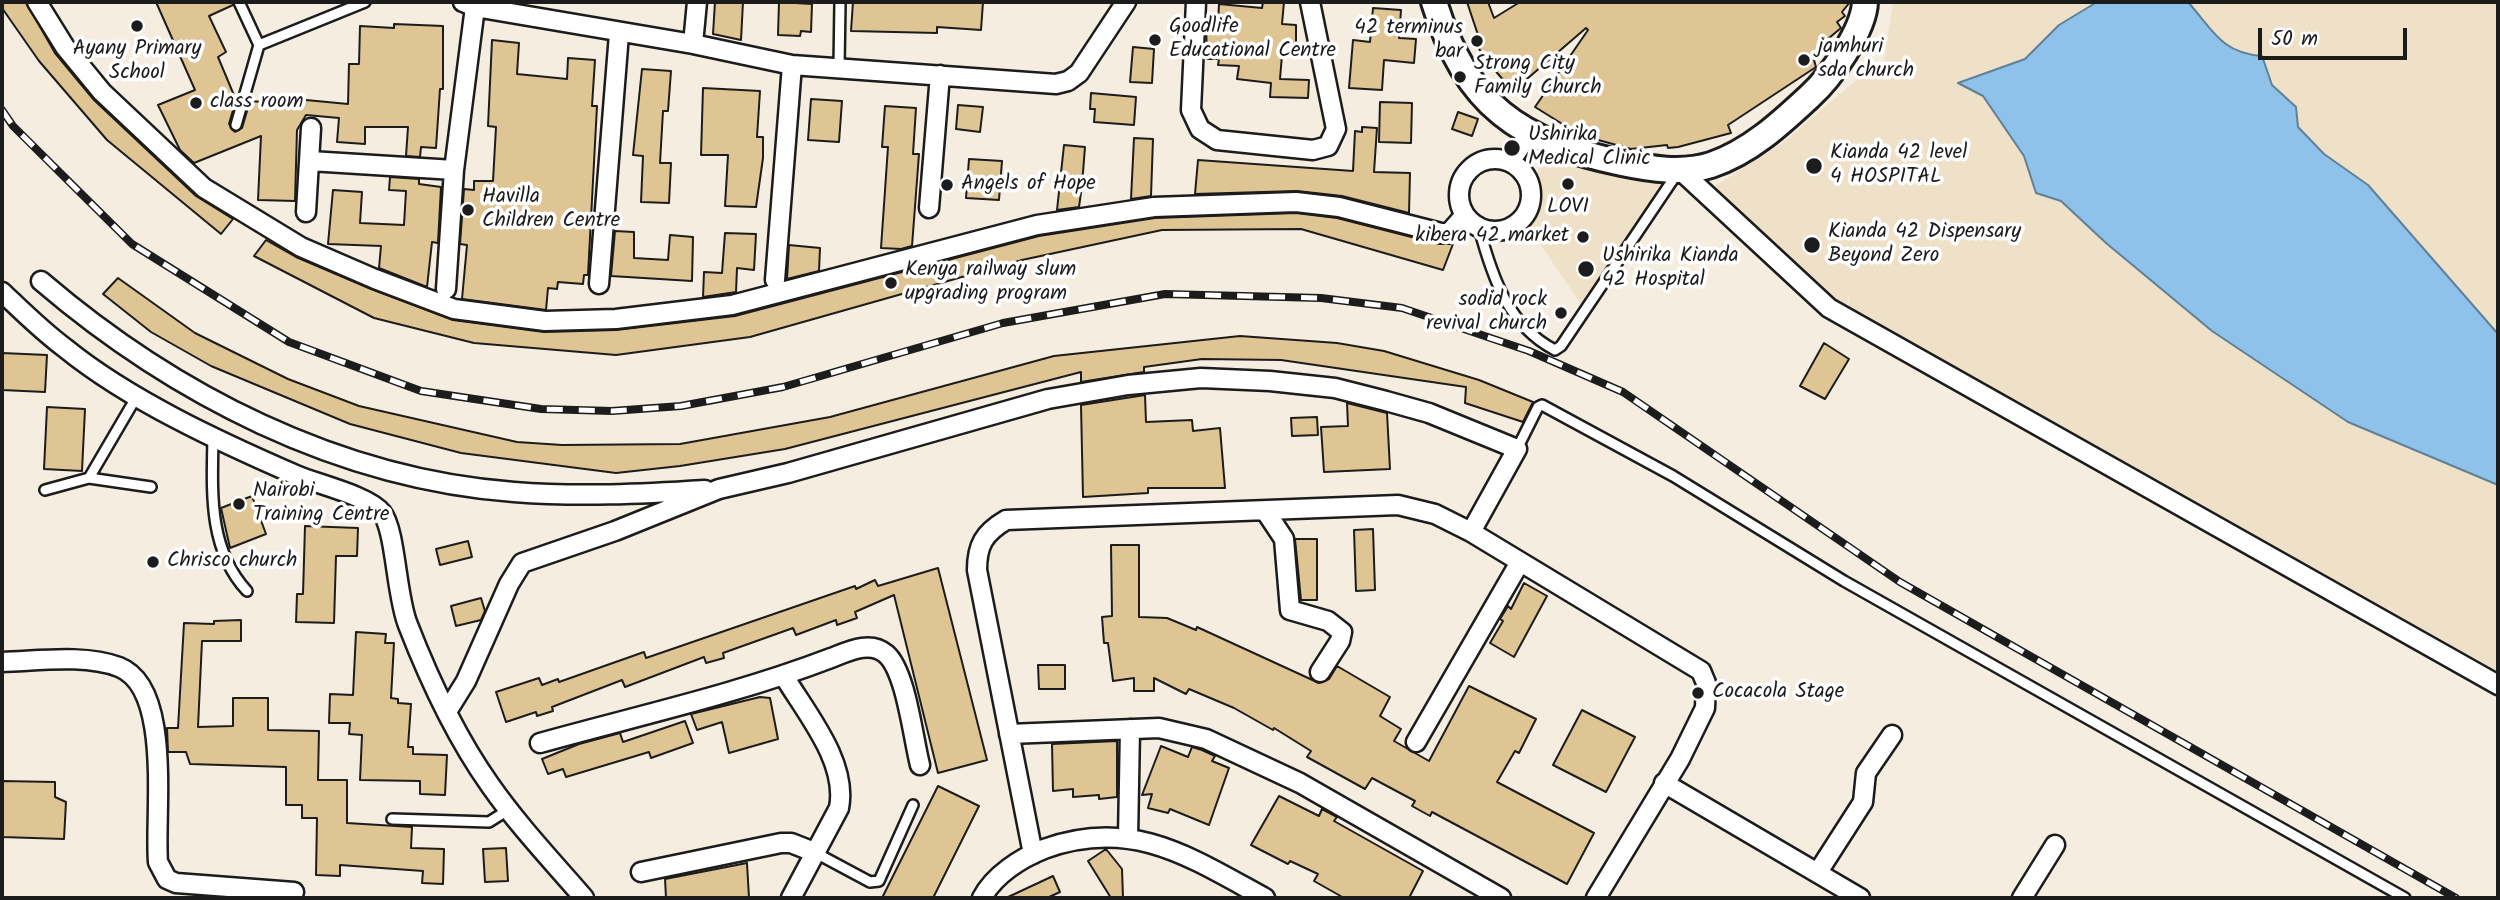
<!DOCTYPE html>
<style>
body{margin:0}
#map{position:relative;width:2500px;height:900px;overflow:hidden;background:#f5eddf;font-family:Kalam,sans-serif}
canvas{display:block}
.frame{position:absolute;inset:0;border:4px solid #1c1c1c;pointer-events:none}
.scale{position:absolute;left:2258px;top:28px;width:149px;height:32px;box-sizing:border-box;border:4px solid #1c1c1c;border-top:0;padding-left:9px;font-size:21px;line-height:24px;white-space:nowrap;color:#1c1c1c;-webkit-text-stroke:5px #fff;paint-order:stroke}
</style>
<div id="map">
<canvas width="2500" height="900"></canvas>
<div class="frame"></div>
<div class="scale">50 m</div>
</div>
<script>
const g = document.querySelector('canvas').getContext('2d');
g.lineJoin = 'round';
function paint(path, color) {
  g.fillStyle = color;
  g.fill(path, 'evenodd');
}
function strokePath(path, color, width, dash) {
  g.strokeStyle = color;
  g.lineWidth = width;
  g.lineCap = dash ? 'butt' : 'round';
  g.setLineDash(dash || []);
  g.stroke(path);
}
function drawText(font, color, halo, rows, align = 'center') {
  g.font = font + ' Kalam,sans-serif';
  g.lineWidth = 7;
  g.setLineDash([]);
  g.textBaseline = 'middle';
  g.strokeStyle = halo;
  g.fillStyle = color;
  for (const [text, x, y, turn = 0] of rows) {
    g.save();
    g.translate(x, y);
    g.rotate((+turn || 0) * Math.PI / 180);
    g.textAlign = isNaN(turn) ? turn : align;
    if (halo) g.strokeText(text, 0, 0);
    g.fillText(text, 0, 0);
    g.restore();
  }
}
paint(new Path2D(`
 M1893,2h605v672l-650,-364 2,-15 -6,16 -134,-122 71,-45 93,-79 10,-3z
 M1541,153l134,32 -90,125 -56,-82z`), '#eee1c8');
const water = new Path2D(`
 M2097,2h91c25,28 33,51 74,54l10,29 24,22 2,20 26,27 44,31 130,149v151l-150,-63 -136,-91 -106,-88 -45,-42 -25,-8 -12,-37 -41,-60 -25,-13 67,-24 34,-34z`);
paint(water, '#8ec2eb');
strokePath(water, '#608098', 2);
const building = new Path2D(`
 M2,2h24l29,51 39,47 102,96 37,23 -12,15 -114,-94 -68,-79 -37,-53z
 M156,2h76l1,3 -24,11 17,36 -8,5 18,43 -7,24 6,8 7,-4 8,-27 27,2 29,-3 42,4 1,-40h10l1,-38 34,2v-4l49,2v63h-3l-4,59 -15,-1 -1,10 -14,-1 2,-29h-43v17l-28,-2 2,-24 -33,-3 -9,15 -2,71 -37,-1 3,-64 -67,27 -14,-13 -22,-45 37,-15z
 M715,2h28l-2,38 -28,-6z
 M779,2l33,2 -1,28 -10,-1 -1,5 -22,-1z
 M853,2h130l-2,28 -44,-3v6l-86,-2z
 M1263,2h21l-2,22 14,1v18h-13l-3,36 29,1 -1,18 -38,-1 1,-14 -34,-4 2,-13 -21,-1 1,-6h-12l-1,-36h12l1,-19 43,4z
 M1467,2h21l6,16 26,-16h330l-8,10 3,4 -8,6 4,6 -18,15 5,5 -14,12 2,7 -88,58 3,8 -53,14 -10,1 -1,-3 -36,4 -51,-14 -45,-28 53,-77 -2,-2 -73,63 -29,-33 -11,-21 5,-2z
 M1373,8l28,2 -2,28 17,1 -2,24 -30,-3 -2,30 -33,-2 4,-48 17,2z
 M492,40l27,3 -2,31 50,5 1,-21 27,2 -3,46h5l-9,169h-4l-1,9 -25,-2 -1,7 -9,-1 -2,22 -84,-11 5,-54 -7,-1 4,-55 10,1v-9h19l3,-54 -8,-1z
 M1133,47l21,2 -2,34 -22,-1z
 M642,69l29,2 -3,40h-5l-3,52h11l-2,40 -28,-1 2,-46 -10,-1z
 M703,88l57,3 -3,46h6v21l-7,49 -31,-1 3,-51h-27z
 M1091,93l45,4 -2,28 -40,-3 1,-13h-5z
 M811,99l31,2 -3,41 -31,-2z
 M1380,102l32,1 -1,40 -32,-1z
 M958,105l25,2 -3,25 -24,-3z
 M885,106l31,2 -3,46h6l-7,92 -11,3 -20,-1 7,-101h-6z
 M1458,112l20,7 -6,17 -20,-7z
 M1362,127l15,1 -3,44 36,1 -1,40 -67,-17 -45,-5 -102,3 3,-34 155,11 2,-40 7,1z
 M1134,138l19,1 -2,57 -20,3z
 M1064,145l21,2 -3,38 -3,22 -22,3z
 M969,159l33,2 -3,39 -33,-2z
 M390,177l29,2v5l22,3 -3,56 -6,-1 -5,45 -48,-19 2,-22 -53,-2 5,-54 29,2 -2,31 44,2 2,-34 -17,-1z
 M1296,213l41,5 102,26h14l-10,26 -142,-41 -139,1 -140,30 -272,77 -134,18 -142,-12 -100,-25 -120,-62 12,-16 30,17 75,32 82,31 91,12 72,-2 119,-14 304,-80 116,-18z
 M615,231l19,1v26l34,2 2,-25 23,2 -1,44 -81,-5z
 M725,233l31,1 -2,36 -17,-2 -1,24 -33,5 1,-25 18,1z
 M789,245l31,3 -1,23 -32,8z
 M118,278l77,55 93,46 71,27 158,36 45,3 118,-1 150,-27 224,-61 186,-20 97,7 47,8 95,29 54,22 -10,20 -58,-19 1,-16 -185,-27 -79,-1 -58,8v5l-63,10v-10l-296,77 -105,17 -64,7 -155,-20 -111,-29 -139,-58 -60,-34 -48,-38z
 M1824,343l25,16 -24,40 -25,-13z
 M2,353l45,2 -2,37 -43,-2z
 M1145,395l1,27 46,-2 1,11 27,-3 5,60h-77v5l-65,4 -2,-92z
 M1347,403l40,10 3,56 -66,3 -3,-45 27,-1z
 M47,407l38,2 -3,62 -38,-2z
 M1317,417l1,18 -26,1 -1,-18z
 M252,496l14,38 -36,14 -9,-40z
 M305,526l53,2 -1,28h-21l-2,67 -38,-1 1,-28h6z
 M1373,529l2,61 -19,1 -2,-61z
 M1295,539h22v61h-16z
 M468,541l4,16 -32,8 -4,-16z
 M1111,545h28v72l28,1 29,12 1,-3 122,56 10,-4 8,-13 53,31 -10,19 21,13 -7,12 35,20 40,-75 67,33 -17,34 -4,-2 -18,31 97,51 -27,51 -135,-72 -2,4 -18,-10 3,-5 -43,-23 -7,11 -58,-32 4,-6 -37,-23 -1,2 -39,-22 -45,-19 -3,5 -32,-16v13h-20v-13l-21,3 -5,-38h-4l-2,-26 10,-1z
 M938,568l49,192 -49,13 -44,-178 -39,17 2,6 -20,7 -1,-5 -40,15 -3,-7 -70,25 1,5 -18,5 -2,-6 -79,30 -3,-7 -70,27 1,4 -16,5 -1,-4 -30,10 -10,-30 43,-14 3,7 16,-6 1,3 85,-30 2,6 209,-72 1,3 19,-9 3,6z
 M1524,583l23,13 -33,61 -24,-14 13,-22 -3,-2 8,-13 3,3z
 M481,598l4,13 -4,9 -25,6 -5,-20z
 M241,620v21h-39l-4,86 35,-1v-28h35v32l51,1 -1,49h29v43l65,4 -1,21 33,1 -1,35 -21,-1 1,-12 -83,-6v11l-24,-1 1,-57h-15v-13h-16v-38l-96,-3 -4,-12h-18l-1,-24h11l6,-105 30,1v-3z
 M356,632l30,2 -1,9h9l-3,55 7,1v4l13,1 -3,43h5v7l34,1 -2,40 -25,-1v-13l-60,-1 2,-45 -13,-1 1,-11h-21l1,-29 23,1z
 M1038,665h27v24h-26z
 M760,697l10,1 8,41 -49,14 -7,-31 -25,8 -6,-16z
 M1582,710l53,27 -29,55 -53,-27z
 M685,721l8,22 -42,15 -2,-6 -83,25 -3,-8 -15,5 -6,-15 37,-15 41,-11 3,9z
 M1117,741v56l-18,2v-4l-26,2v-8l-20,2 -1,-47z
 M1161,746l27,11 4,-10 10,3 13,6 -3,5 17,7 -20,57 -39,-16 -2,4 -20,-5 4,-14 -10,1z
 M2,781l53,1v15l11,5 -2,37 -62,-2z
 M938,786l41,20 -46,92h-51z
 M1279,796l40,20 3,-7 15,8 -3,4 89,50 -14,27h-65l-30,-17 4,-7 -28,-13 -2,3 -37,-19z
 M506,848l2,33 -23,1 -2,-33z
 M1106,849l16,20 1,29h-12l-23,-37z
 M747,863l2,35h-83l-1,-19z
 M1053,876l7,16 -13,6h-41z`);
paint(building, '#dfc494');
strokePath(building, '#1c1c1c', 2);
const lane = new Path2D(`
 M239,2l20,43 106,-43
 M839,67l1,-65
 M236,125l23,-80
 M1479,228c13,48 29,98 76,122l6,-4 117,-174
 M137,396l-48,82 62,9
 M213,437c-1,55 -5,112 34,154
 M1517,449l21,-42 4,-2 131,71 171,105 561,317
 M45,490l44,-12
 M392,819l97,3 19,-12
 M814,852l56,30 9,-1 34,-76`);
const street = new Path2D(`
 M37,2l28,45 37,45 102,96 97,59 74,32 79,30 91,12 71,-2 116,-14 305,-80 117,-18 142,-5 43,5 102,26h8l15,-17
 M463,2l12,5 218,37 99,21 264,19 12,-3 11,-8 47,-71
 M1196,2l-5,108 9,19 17,11 96,10 15,-4 8,-17 -26,-127
 M693,44l4,-42
 M1459 195a36 36 0 1 1 72 0a36 36 0 1 1-72 0Z
 M310,161l144,9
 M1510,162l19,-28
 M1680,170l149,138 669,377
 M929,208l11,-133
 M306,212l5,-84
 M775,280l17,-215
 M41,281c132,113 297,198 473,211 64,5 128,2 191,-2
 M599,284l20,-250
 M446,289l8,-119 21,-163
 M2,292c20,19 40,39 63,56 64,52 155,94 231,127 20,9 74,21 86,38 14,18 14,83 26,112 21,54 48,112 82,160 28,40 62,76 94,113
 M1266,512l18,27 6,71 38,11 14,11 -2,9 -20,31
 M2,662c36,-1 82,-8 117,5 54,21 35,148 39,195l9,17 9,4 118,9
 M784,676c22,37 64,86 55,132l-48,90
 M448,710l18,-29 43,-97 13,-21 93,-32 104,-42 69,-16 260,-74 80,-14 73,-7 69,3 65,7 51,13 43,12 88,36 -46,83
 M1009,734l150,-6 47,11 94,44 201,115
 M1416,742l104,-180
 M540,743c97,-27 197,-49 291,-85 16,-6 39,-18 55,-4 20,17 27,84 34,111
 M1664,783l196,115
 M1128,838l2,-109
 M1033,854l-56,-284c0,-25 7,-37 29,-50l392,-15 37,9 36,18 230,139 5,12 -1,25 -25,51 -84,139
 M641,872l140,-29h10l23,9
 M1818,872l45,-70 3,-29 26,-38
 M982,898c12,-23 39,-40 62,-49 88,-32 146,8 221,49
 M2022,898l33,-53`);
const secondary = new Path2D(`
 M1434,2c32,103 85,140 188,161 29,6 60,11 89,2 39,-13 70,-42 99,-69 21,-19 54,-66 55,-94`);
strokePath(lane, '#1c1c1c', 14);
strokePath(street, '#1c1c1c', 23);
strokePath(secondary, '#1c1c1c', 30);
strokePath(lane, '#fff', 9);
strokePath(street, '#fff', 18);
strokePath(secondary, '#fff', 24);
const rail = new Path2D(`
 M2,110l11,16 119,118 157,98 132,49 120,18 71,2 69,-5 102,-19 220,-64 162,-29 156,4 81,10 127,43 94,41 277,190 556,316`);
strokePath(rail, '#1c1c1c', 8);
strokePath(rail, '#fff', 5, [16]);
for (const [x, y, r, color] of [
 [137,26,7,"#1c1c1c"],
 [1155,40,7,"#1c1c1c"],
 [1477,41,7,"#1c1c1c"],
 [1804,60,7,"#1c1c1c"],
 [1460,77,7,"#1c1c1c"],
 [196,103,7,"#1c1c1c"],
 [1512,148,9,"#1c1c1c"],
 [1814,166,9,"#1c1c1c"],
 [1568,184,7,"#1c1c1c"],
 [947,185,7,"#1c1c1c"],
 [468,210,7,"#1c1c1c"],
 [1583,237,7,"#1c1c1c"],
 [1812,245,9,"#1c1c1c"],
 [1586,269,9,"#1c1c1c"],
 [891,283,7,"#1c1c1c"],
 [1561,313,7,"#1c1c1c"],
 [239,504,7,"#1c1c1c"],
 [153,562,7,"#1c1c1c"],
 [1698,693,7,"#1c1c1c"]
]) {
  const dot = new Path2D();
  dot.arc(x, y, r, 0, 2 * Math.PI);
  g.fillStyle = color;
  g.fill(dot);
  strokePath(dot, '#fff', 2.5);
}
drawText('21px', '#1c1c1c', '#fff', [
 ["Goodlife",1169,28],
 ["Educational Centre",1169,52],
 ["42 terminus",1463,29,"right"],
 ["bar",1463,53,"right"],
 ["jamhuri",1818,48],
 ["sda church",1818,72],
 ["Ayany Primary",137,50,"center"],
 ["School",137,74,"center"],
 ["Strong City",1474,65],
 ["Family Church",1474,89],
 ["class room",210,103],
 ["Ushirika",1528,136],
 ["Medical Clinic",1528,160],
 ["Kianda 42 level",1830,154],
 ["4 HOSPITAL",1830,178],
 ["Angels of Hope",961,185],
 ["Havilla",482,198],
 ["Children Centre",482,222],
 ["LOVI",1568,208,"center"],
 ["Kianda 42 Dispensary",1828,233],
 ["Beyond Zero",1828,257],
 ["kibera 42 market",1569,237,"right"],
 ["Ushirika Kianda",1602,257],
 ["42 Hospital",1602,281],
 ["Kenya railway slum",905,271],
 ["upgrading program",905,295],
 ["sodid rock",1547,301,"right"],
 ["revival church",1547,325,"right"],
 ["Nairobi",253,492],
 ["Training Centre",253,516],
 ["Chrisco church",167,562],
 ["Cocacola Stage",1712,693]
], 'left');
</script>
